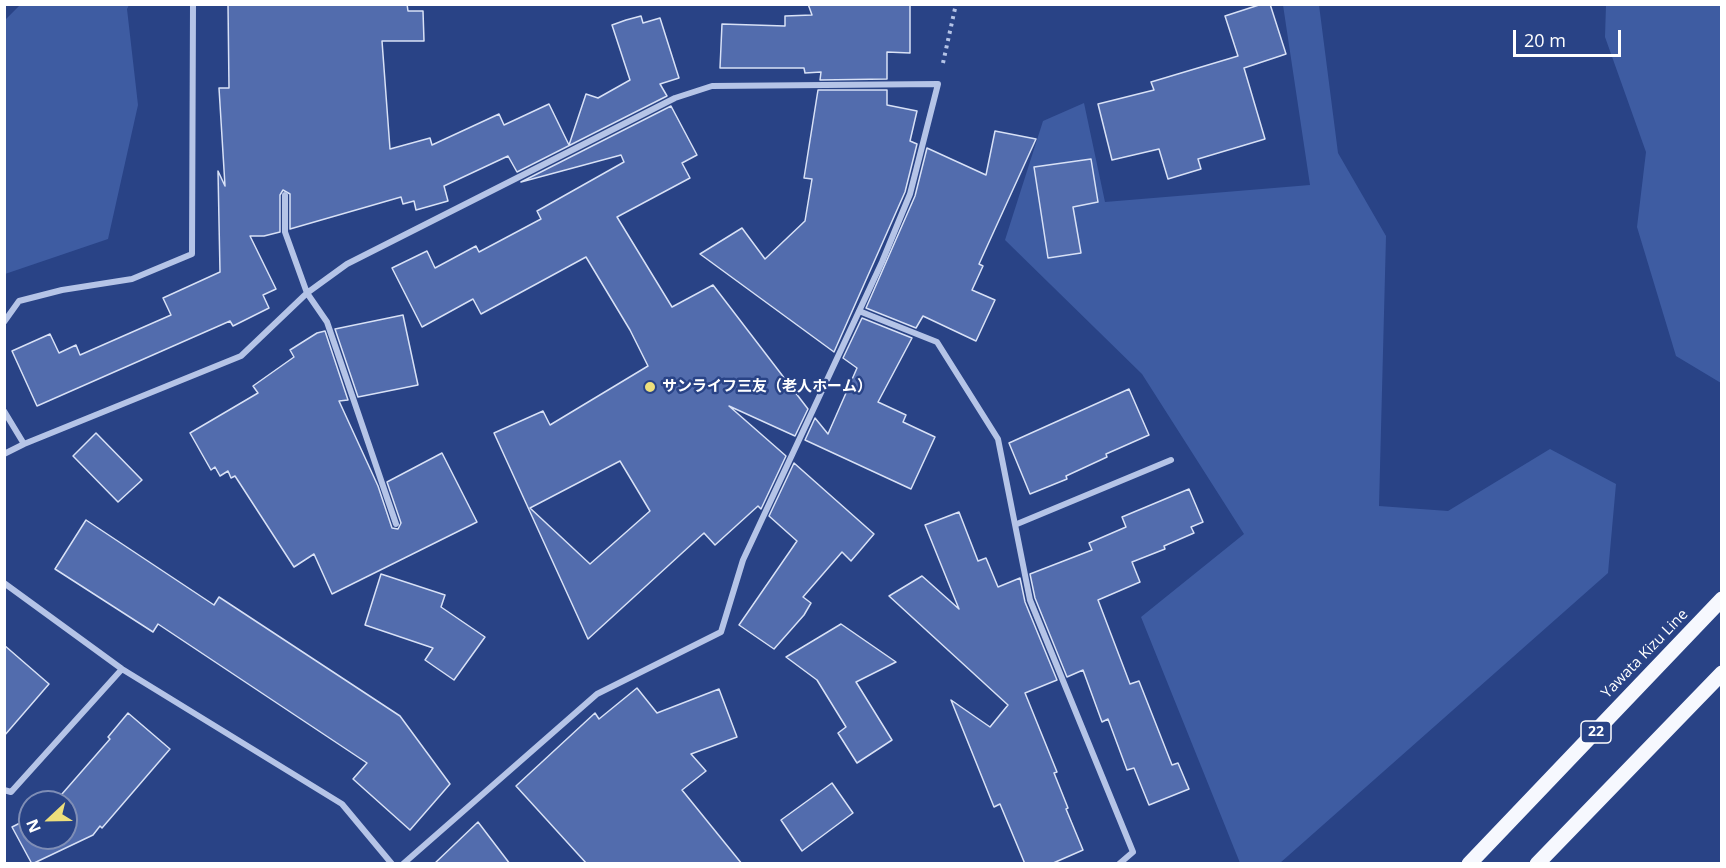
<!DOCTYPE html>
<meta charset="utf-8">
<style>
body{margin:0}
#map{position:relative;width:1726px;height:868px;overflow:hidden;background:#294386;font-family:"Open Sans",sans-serif}
canvas{display:block}
.frame{position:absolute;inset:0;border:6px solid #fff;pointer-events:none}
.north{position:absolute;left:18px;top:790px;width:60px;height:60px;box-sizing:border-box;background:#294386;border:2px solid #7f8eb6;border-radius:50%;rotate:248deg;font-size:16px;font-weight:700;line-height:24px;text-align:center;color:#fff}
.north::after{content:'';display:block;margin:auto;width:21px;height:27px;background:#eedf7c;clip-path:polygon(50% 0,100% 100%,50% 72%,0 100%)}
.scale{position:absolute;left:1513px;top:30px;width:108px;height:27px;box-sizing:border-box;border:3px solid #fff;border-top:0;padding-left:8px;font-size:18px;line-height:21px;white-space:nowrap;color:#fff;-webkit-text-stroke:4px #294386;paint-order:stroke}
</style>
<div id="map">
<canvas width="1726" height="868"></canvas>
<div class="frame"></div>
<div class="north">N</div>
<div class="scale">20 m</div>
</div>
<script>
const g = document.querySelector('canvas').getContext('2d');
g.lineJoin = 'round';
function paint(path, color) {
  g.fillStyle = color;
  g.fill(path, 'evenodd');
}
function strokePath(path, color, width, dash) {
  g.strokeStyle = color;
  g.lineWidth = width;
  g.lineCap = dash ? 'butt' : 'round';
  g.setLineDash(dash || []);
  g.stroke(path);
}
function drawText(font, color, halo, rows, align = 'center') {
  g.font = font + ' "Open Sans","Noto Sans JP",sans-serif';
  g.lineWidth = 5;
  g.setLineDash([]);
  g.textBaseline = 'middle';
  g.strokeStyle = halo;
  g.fillStyle = color;
  for (const [text, x, y, turn = 0] of rows) {
    g.save();
    g.translate(x, y);
    g.rotate((+turn || 0) * Math.PI / 180);
    g.textAlign = isNaN(turn) ? turn : align;
    if (halo) g.strokeText(text, 0, 0);
    g.fillText(text, 0, 0);
    g.restore();
  }
}
paint(new Path2D(`
 M20,5h109l-2,4 11,96 -30,134 -103,35v-254z
 M1283,5h36l19,148 48,83 -7,270 69,5 102,-62 66,35 -8,89 -328,290h-40l-99,-246 103,-83 -102,-160 -137,-134 38,-119 41,-18 21,99 205,-17z
 M1606,5h115v378l-45,-27 -39,-129 9,-75 -41,-115z`), '#3e5ca2');
const building = new Path2D(`
 M228,4h179l1,7h15l1,30h-42l8,108 40,-11 2,7 67,-31 5,11 45,-21 20,41 17,-51 12,4 32,-18 -18,-55 14,-5 15,-4 2,7 17,-5 19,60 -19,6 7,12 -150,76 -9,-16 -64,30 4,15 -32,9 -2,-9 -11,3 -2,-7 -111,32v-35l-7,-4 -3,5v37l-16,4h-14l26,53 -13,6 6,13 -36,18 -3,-5 -193,85 -25,-55 38,-17 9,19 17,-8 4,10 91,-40 -8,-17 57,-26 -2,-101 7,15 -6,-98h10z
 M808,4h102v49l-23,-1v27l-67,1 1,-8 -16,1 -1,-5h-84l2,-44 63,2v-10l27,-1z
 M1262,4h8l16,50 -42,14 21,71 -67,20 3,10 -33,10 -9,-30 -47,11 -14,-56 56,-14 -3,-8 87,-26 -13,-40z
 M818,90h69v15l30,6 -7,30 7,3 -12,48 -71,160 -134,-98 42,-26 23,31 40,-38 7,-42 -8,-1z
 M671,106l26,49 -15,8 8,15 -73,39 55,90 41,-22 95,124 -13,27 -66,-30 57,50 -25,53 -3,-3 -43,39 -11,-12 -116,106 -94,-206 49,-22 7,14 98,-59 -18,-36 -44,-73 -105,57 -8,-15 -51,28 -30,-59 35,-17 8,17 41,-22 3,6 62,-33 -4,-8 87,-49 -3,-7 -100,27zM620,461l30,50 -60,53 -60,-56z
 M995,131l41,8 -57,125 4,2 -11,24 23,10 -19,41 -53,-25 -7,12 -50,-20 49,-112 12,-48 59,27z
 M1091,159l7,43 -25,5 8,46 -33,5 -14,-91z
 M403,315l15,70 -60,12 -23,-68z
 M862,318l50,20 -34,64 28,13 -3,7 32,15 -24,52 -106,-49 10,-22 13,16 29,-66 -14,-10z
 M325,331l23,69 -9,1 39,85 14,42 6,1 3,-6 -14,-41 55,-29 35,69 -145,72 -18,-40 -20,13 -59,-91 -4,2 -3,-7 -8,5 -5,-9 -4,3 -21,-37 68,-40 -5,-7 41,-29 -4,-7 27,-17z
 M1129,389l20,46 -43,19 1,3 -41,19 1,3 -37,15 -21,-51z
 M96,433l46,47 -24,22 -45,-46z
 M794,463l80,71 -23,27 -9,-9 -39,45 8,6 -7,12 -30,34 -35,-24 58,-84 -28,-25z
 M1189,489l14,33 -12,5 3,6 -30,13 1,3 -33,13 8,20 -42,18 32,84 9,-3 33,84 6,-2 11,26 -40,16 -15,-37 -7,2 -19,-51 -6,3 -19,-52 -16,7 -32,-79 -5,-24 62,-24 -3,-7 37,-16 -4,-10z
 M959,512l19,49 8,-3 12,29 22,-9 5,24 32,78 -32,13 32,79 -3,1 14,35 -2,1 17,41 -32,14h-26l-25,-60 -6,3 -43,-107 39,27 18,-22 -119,-109 33,-20 37,33 -34,-84z
 M86,520l128,85 5,-8 181,119 50,68 -40,46 -57,-51 14,-16 -209,-139 -5,8 -98,-63z
 M381,574l64,21 -4,12 44,30 -31,43 -29,-20 8,-12 -68,-23z
 M841,624l55,38 -40,20 36,58 -35,23 -19,-30 8,-6 -29,-47 -31,-23z
 M4,645l45,39 -45,52z
 M637,688l20,25 62,-24 18,48 -46,17 15,17 -24,19 60,74h-155l-71,-78 79,-73 4,6z
 M128,713l42,36 -68,79 -2,-2 -7,9 -61,29 -20,-37 18,-9v20h36v-36h-11l55,-63 -2,-2z
 M832,783l21,30 -51,38 -21,-31z
 M478,822l32,42h-76z`);
paint(building, '#526cad');
strokePath(building, '#d8e1f6', 1.5);
strokePath(new Path2D(`
 M943,63l13,-59`), '#b5c4e7', 4, [3, 4.5]);
strokePath(new Path2D(`
 M285,195v37l22,61 20,29 69,202
 M859,311l78,31 61,97 32,161 103,252 -14,12
 M4,322l15,-21 43,-11 70,-11 60,-25 1,-250
 M4,411l20,33 -20,10
 M24,444l217,-88 66,-63 40,-29 328,-166 37,-12 226,-2 -28,110 -28,68 -139,298 -22,72 -124,62 -194,170
 M1017,524l154,-64
 M4,583l118,86 220,135 50,60
 M4,790l7,2 111,-123`), '#b5c4e7', 6);
strokePath(new Path2D(`
 M1469,864l253,-265
 M1537,864l185,-191`), '#f6f8fe', 15);
for (const [x, y, r, color] of [
 [650,387,6,"#eedf7c"]
]) {
  const dot = new Path2D();
  dot.arc(x, y, r, 0, 2 * Math.PI);
  g.fillStyle = color;
  g.fill(dot);
  strokePath(dot, '#294386', 2);
}
for (const [x, y, w] of [
 [1596,732,30]
]) {
  const box = new Path2D();
  box.roundRect(x - w / 2, y - 11, w, 22, 4.5);
  g.fillStyle = '#294386';
  g.fill(box);
  strokePath(box, '#fff', 1.5);
}
drawText('bold 14px', '#fff', null, [
 ["22",1596,732]
]);
drawText('bold 15px', '#fff', '#294386', [
 ["サンライフ三友（老人ホーム）",662,387]
], 'left');
drawText('15px', '#fff', '#294386', [
 ["Yawata Kizu Line",1645,654,-46]
]);
</script>
